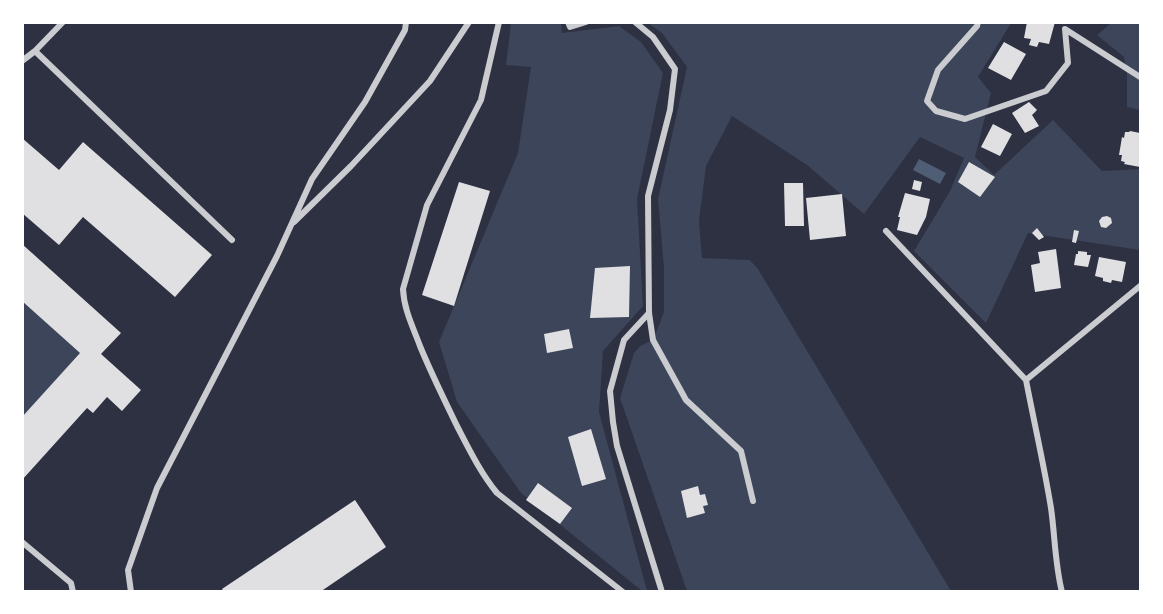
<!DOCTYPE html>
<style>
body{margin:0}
#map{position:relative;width:1163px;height:614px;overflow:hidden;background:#2d3142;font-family:Manrope,sans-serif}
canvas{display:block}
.frame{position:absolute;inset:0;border:24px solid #fff;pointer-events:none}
</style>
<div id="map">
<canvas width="1163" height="614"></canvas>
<div class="frame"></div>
</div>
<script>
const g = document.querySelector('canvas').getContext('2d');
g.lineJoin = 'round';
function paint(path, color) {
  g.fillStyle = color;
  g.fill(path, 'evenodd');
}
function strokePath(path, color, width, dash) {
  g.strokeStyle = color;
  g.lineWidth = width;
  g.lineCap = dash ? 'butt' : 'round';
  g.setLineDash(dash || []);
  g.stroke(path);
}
paint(new Path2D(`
 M511,23h50l1,10 57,-7 22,16 22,31 -26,126 6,107 -40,45 -4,61 48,179h-5l-121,-98 -64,-91 -18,-60 79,-189 13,-86 -25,-2z
 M648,23h363l-33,54 13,16 -16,64 19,18 59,-55 49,51 38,-2v81l-112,-17 -42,90 -72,-72 36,-60 14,-33 -44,-21 -56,77 -57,-49 -75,-49 -26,50 -7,55 3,37 48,2 8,9 193,322h-264l-67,-193 14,-45 6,-7 13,-6 11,-28v-44l-6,-69 29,-132 -25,-34z
 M1111,23h29v87l-13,-3v-32l-3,-18 -27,-22z
 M23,301l57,52 -57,64z`), '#3c4559');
paint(new Path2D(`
 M919,159l27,14 -6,11 -27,-14z`), '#4f5d75');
paint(new Path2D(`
 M1027,22h28l-6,22 -10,-2 -2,5 -8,-2 2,-6 -7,-1z
 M1004,42l22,12 -15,26 -23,-12z
 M1029,102l8,8 -5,5 7,11 -14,7 -13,-20z
 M993,124l19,10 -12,22 -19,-9z
 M1130,131l10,2v34l-16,-3 1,-2 -4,-1 1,-6h-3l3,-18 2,1 1,-6h4z
 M22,138l37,32 24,-28 129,113 -37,42 -92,-80 -24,28 -37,-32z
 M969,162l26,15 -15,20 -22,-15z
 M914,180l8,2 -2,9 -8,-2z
 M459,182l31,9 -36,115 -32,-11z
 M784,183h19l1,43h-19z
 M905,193l25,6 -4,18 -9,18 -20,-5 3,-13h-2z
 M842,194l4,42 -36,4 -4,-42z
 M1107,216l4,2 1,5 -6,5 -5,-1 -2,-6 3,-4z
 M1037,228l7,9 -5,3 -7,-7z
 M1074,230l5,1 -3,12 -4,-1z
 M22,244l99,89 -20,21 40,36 -19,21 -15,-14 -14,16 -6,-5 -65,72v-63l58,-64 -58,-52z
 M1056,249l5,39 -26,4 -4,-27 9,-2 -2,-11z
 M1078,251l9,1v3h4l-3,12 -14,-2 2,-11h2z
 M1099,257l27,5 -4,20 -10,-2 -1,3 -8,-2v-3l-8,-2z
 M630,266l-1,51 -39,1 5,-50z
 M569,329l4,19 -26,5 -3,-19z
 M591,429l15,50 -24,7 -14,-49z
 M538,483l34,25 -12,16 -34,-24z
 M698,486l2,9 5,-1 3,11 -5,1 2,7 -18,5 -6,-27z
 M355,500l31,47 -66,45h-96l-2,-3z`), '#e0e0e3');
strokePath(new Path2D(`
 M63,22l-28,29 197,189
 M499,22l-18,78 -54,105 -24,84c1,21 10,38 17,57 11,27 24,53 37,80 12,23 23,46 40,67l126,99
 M568,22l2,5 16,-5
 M635,22l18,15 22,32 -5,41 -22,86 1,117 4,27 33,60 55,51 12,50
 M978,22l-1,4 -39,44 -11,31 9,10 29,8 81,-28 22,-28 -3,-34 75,48
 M22,61l13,-10
 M294,222l57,-56 79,-85 39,-59
 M886,231l140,149
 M649,313l-25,27 -14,51 3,31 4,24 45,146
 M22,542l49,41 2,9
 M131,592l-3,-22 29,-82 120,-232 35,-77 53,-77 40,-72 1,-8
 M1062,592c-7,-27 -7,-56 -11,-84 -7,-43 -17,-86 -25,-128l114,-94`), '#caccd0', 6);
</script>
